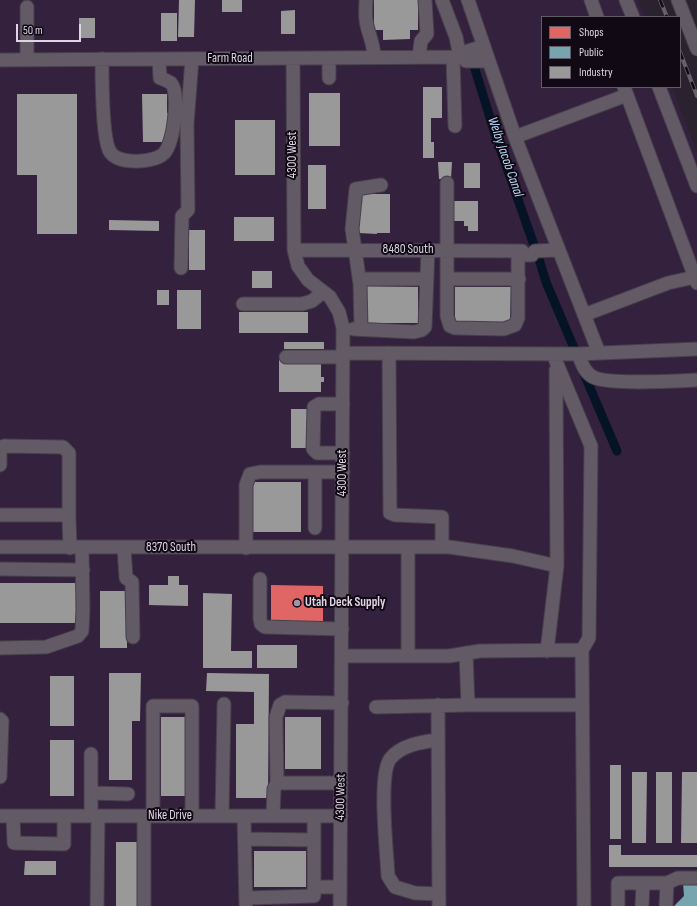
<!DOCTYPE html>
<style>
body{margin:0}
#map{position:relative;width:697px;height:906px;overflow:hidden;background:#2b222f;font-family:"Sofia Sans Condensed",sans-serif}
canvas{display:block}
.legend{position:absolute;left:541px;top:16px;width:140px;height:72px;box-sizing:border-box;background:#110a15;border:1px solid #635b68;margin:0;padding:5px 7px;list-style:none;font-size:12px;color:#ded4e4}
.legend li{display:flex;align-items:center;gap:8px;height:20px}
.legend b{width:20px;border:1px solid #635b68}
.scale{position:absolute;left:16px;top:24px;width:65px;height:18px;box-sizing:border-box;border:2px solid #ded4e4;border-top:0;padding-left:5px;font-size:12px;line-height:14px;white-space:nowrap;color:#ded4e4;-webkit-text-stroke:3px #110a15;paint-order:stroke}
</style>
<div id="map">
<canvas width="697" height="906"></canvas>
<ul class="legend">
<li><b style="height:11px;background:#e06666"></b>Shops</li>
<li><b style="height:11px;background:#76a5af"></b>Public</li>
<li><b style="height:11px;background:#999"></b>Industry</li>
</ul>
<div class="scale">50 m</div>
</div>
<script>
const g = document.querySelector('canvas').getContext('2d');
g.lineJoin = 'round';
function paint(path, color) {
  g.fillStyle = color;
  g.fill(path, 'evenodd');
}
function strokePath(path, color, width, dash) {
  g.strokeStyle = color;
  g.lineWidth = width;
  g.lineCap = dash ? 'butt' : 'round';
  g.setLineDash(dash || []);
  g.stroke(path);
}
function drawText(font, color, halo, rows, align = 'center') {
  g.font = font + ' "Sofia Sans Condensed",sans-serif';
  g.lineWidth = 4;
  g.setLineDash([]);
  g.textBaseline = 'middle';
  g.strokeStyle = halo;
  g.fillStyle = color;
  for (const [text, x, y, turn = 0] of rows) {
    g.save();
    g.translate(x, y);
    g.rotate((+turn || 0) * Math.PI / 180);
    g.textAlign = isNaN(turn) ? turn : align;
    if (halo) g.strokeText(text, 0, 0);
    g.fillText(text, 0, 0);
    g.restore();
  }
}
paint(new Path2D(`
 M0,0h637l9,17h-104v70h130l25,65v754h-697z`), '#34213e');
paint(new Path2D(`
 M271,585l52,1v36l-52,-1z`), '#e06666');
paint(new Path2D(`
 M683,883h14v23h-23l10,-10z`), '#76a5af');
paint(new Path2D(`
 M179,0h16l-1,37h-16z
 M222,0h20v12h-20z
 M374,0h44v30h-8v9l-27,1v-10h-9z
 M295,10v24h-14v-23z
 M161,13h16v28h-16z
 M79,18h16v20h-16z
 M423,87h19v31h-11v24h3v16h-11z
 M309,93h31v53h-31z
 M17,94h60v140h-40v-59h-20z
 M142,94h25v19h5v10h-5v19h-24z
 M235,120h40v55h-40z
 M438,162h14l-1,17h-12z
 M464,163h16v25h-16z
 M308,165h18v44h-18z
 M358,194h32v39h-13v1l-19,-1z
 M450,201h28v30h-10v-5h-4v-5h-14z
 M234,217h40v24h-40z
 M109,220l50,1v10l-50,-1z
 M189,230h16v40h-16z
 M252,271h20v17h-20z
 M366,286l52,1v36h-52z
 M455,287h56l-1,36h-55z
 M157,290h12v15h-12z
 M177,290h24v39h-24z
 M239,312h69v21h-69z
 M284,342h40v7h-40z
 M279,360h42v17h3v5h-3v10h-42z
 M291,409h16v3h3l-3,36h-16z
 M251,482h50v50h-50z
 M168,576h11v9h9v21l-39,-1v-20h19z
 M0,583h80v40h-80z
 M100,591h27v57h-27z
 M203,593l29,1 -1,57h21v17h-49z
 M257,645h40v23h-40z
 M109,673h32l-1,48h-8v59h-23z
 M207,673l62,1 -1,124h-32v-74h18v-32l-48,-1z
 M50,676h24v50h-24z
 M161,717h26v79h-26z
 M285,717h36v52h-36z
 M50,740h24v56h-24z
 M610,765h11v74h-11z
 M632,772h15l-1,71h-14z
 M656,772h16v71h-16z
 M682,772h15v71h-16z
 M116,842h24v64h-24z
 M609,845h12v10h76v12h-88z
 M254,851h52v36h-52z
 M25,861h31v14h-32z`), '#999');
strokePath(new Path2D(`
 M474,66l21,68 40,114
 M539,259l7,23 28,66
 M582,369l35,82`), '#041326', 9);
const minor = new Path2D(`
 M366,0c0,6 -1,13 0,20 2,15 8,22 8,38
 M442,0l14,37 4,20
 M468,0l47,137 84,216
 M591,0l6,17
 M626,0l7,17
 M678,0l19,49
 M484,46l-19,6 -3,5 4,4h23
 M419,57l2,-16 6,-7 -2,-34
 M453,57l2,69
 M293,58l1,192 4,16 10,14 22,17 9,15 4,16 -3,578
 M329,58v20
 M27,59v-52
 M102,59c0,19 0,75 7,91 7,15 42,13 53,5 12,-7 18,-63 9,-72 -3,-2 -8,-4 -11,-5l-1,-19
 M0,60l462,-3
 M624,87l73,196
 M659,87l38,99
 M515,137l112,-42
 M447,183v133l3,10 5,2 49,1 11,-4 3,-7v-67
 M294,250l228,1
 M522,251l2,4h8l3,-4 24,-1
 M181,268l1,-52 6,-6 -1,-86 5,-65
 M359,279h68
 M447,279h72
 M243,304h59l10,-3 11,-9
 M584,315l84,-32 27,-6
 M353,329l61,3 8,-2 3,-3 3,-77
 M361,329l-1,-45 -8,-55 4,-40 25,-4
 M343,353l235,1 119,-5
 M389,353l1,160 5,2 47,2v30
 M553,354l38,92 -2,192 -7,12 2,256
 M578,354c4,9 6,18 15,23 15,8 83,4 104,3
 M286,357h57
 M556,370l1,196
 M343,404h-24l-5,3 -1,42 4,4h26
 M0,450l4,-4 59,1 6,6v66
 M0,451v14
 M0,515h64l5,4 1,29
 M315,528v-55
 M0,547h449l64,9 44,10 -10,85
 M124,548l2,30 6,4 1,55
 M246,548v-63l4,-11 10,-2h83
 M0,569l83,1
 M260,579v40l1,5 4,3 77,2
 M0,648l46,-1 32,-11 4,-5 1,-21 -1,-62
 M466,653l2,52h113
 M342,656h107l31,-5 102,-1
 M408,656v-109
 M438,705l1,201
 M376,707l92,-2
 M0,719l2,2 -2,56
 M438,740c-17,2 -37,5 -48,19 -12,17 -3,94 -2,117l7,11 20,6 24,1
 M91,754v62
 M277,783h64
 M91,793l37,1
 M0,816h341
 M13,816l1,27 50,1v-28
 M144,816v90
 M153,816v-110h39v110
 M222,816l2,-112
 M244,816l2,90
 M273,816l1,-27 3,-6 -1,-66 4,-12 5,-3 57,1
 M314,816v71h26
 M245,839l69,1
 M246,898l68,-2v-9
 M97,906l1,-90
 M618,906v-23h49
 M642,906l1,-23
 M666,906l1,-23 11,-5h19`);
strokePath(minor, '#47404c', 15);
strokePath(minor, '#625b66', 13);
const rail = new Path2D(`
 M660,0l7,17
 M680,52l17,44`);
strokePath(rail, '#67616b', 4);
strokePath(rail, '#110a15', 2.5, [8]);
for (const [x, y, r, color] of [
 [297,603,4,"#9f96a5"]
]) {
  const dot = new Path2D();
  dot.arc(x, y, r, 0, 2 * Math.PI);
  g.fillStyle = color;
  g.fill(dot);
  strokePath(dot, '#110a15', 1.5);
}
drawText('13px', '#ded4e4', '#110a15', [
 ["Farm Road",230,59],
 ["4300 West",293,155,-90],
 ["8480 South",408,250],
 ["4300 West",343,473,-90],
 ["8370 South",171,548],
 ["4300 West",341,797,-89],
 ["Nike Drive",170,816]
]);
drawText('bold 13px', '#ded4e4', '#110a15', [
 ["Utah Deck Supply",305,603]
], 'left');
drawText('italic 14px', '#b4d9fa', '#110a15', [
 ["Welby Jacob Canal",505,157,71]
]);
</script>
